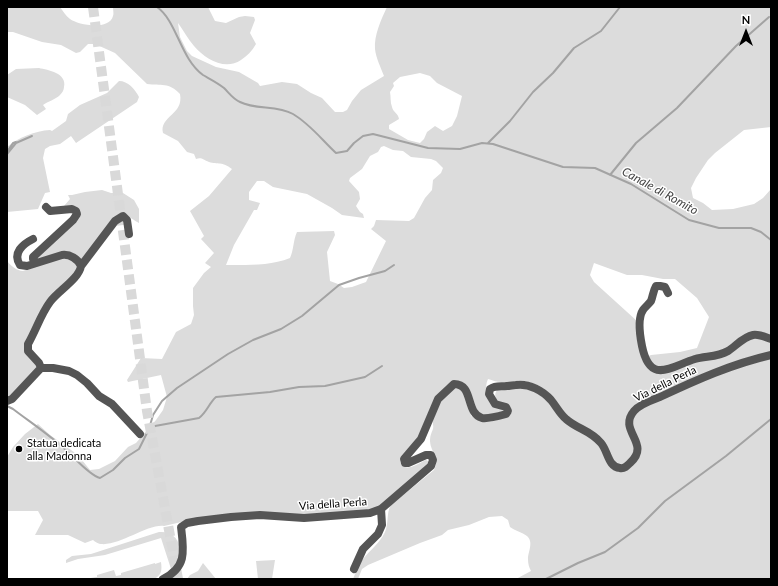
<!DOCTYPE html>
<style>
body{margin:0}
#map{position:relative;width:778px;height:586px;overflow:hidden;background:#fff;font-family:Lato,sans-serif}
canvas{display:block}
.frame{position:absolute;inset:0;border:8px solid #000;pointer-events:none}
.north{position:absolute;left:726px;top:12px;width:40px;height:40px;-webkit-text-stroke:3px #fff;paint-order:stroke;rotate:0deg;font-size:11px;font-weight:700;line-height:16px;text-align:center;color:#000}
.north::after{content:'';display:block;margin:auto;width:14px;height:18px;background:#000;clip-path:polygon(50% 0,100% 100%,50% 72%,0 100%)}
</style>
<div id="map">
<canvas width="778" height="586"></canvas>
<div class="frame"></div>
<div class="north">N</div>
</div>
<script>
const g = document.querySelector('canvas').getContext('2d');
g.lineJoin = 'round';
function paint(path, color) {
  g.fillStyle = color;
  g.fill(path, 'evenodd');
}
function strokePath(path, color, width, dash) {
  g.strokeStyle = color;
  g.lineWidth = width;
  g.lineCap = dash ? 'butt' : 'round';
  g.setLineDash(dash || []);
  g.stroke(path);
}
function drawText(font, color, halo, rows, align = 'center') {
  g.font = font + ' Lato,sans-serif';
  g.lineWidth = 3;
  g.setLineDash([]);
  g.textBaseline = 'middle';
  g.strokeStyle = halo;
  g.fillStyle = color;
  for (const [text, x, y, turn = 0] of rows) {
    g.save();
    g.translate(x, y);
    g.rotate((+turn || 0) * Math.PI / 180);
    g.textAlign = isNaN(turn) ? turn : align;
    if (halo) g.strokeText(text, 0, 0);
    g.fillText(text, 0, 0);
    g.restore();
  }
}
paint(new Path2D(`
 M7,7h53c3,4 6,9 10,12 8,6 39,12 43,-3 1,-2 0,-6 0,-9h95l7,14 11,2 13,-6 6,-1 9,1 1,3 -5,13 6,11c-4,7 -9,12 -15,16 -16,11 -36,-1 -47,-14 -6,-7 -11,-16 -16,-23l2,14 7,14 5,5 24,11 23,5 19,11 2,3 22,-4 15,2 14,9 11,5 13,14h8l4,-2 5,-9 9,-11 23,-14c-3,-8 -8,-18 -9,-27 -1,-14 6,-29 12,-42h384v120l-27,3 -29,23 -7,7 -12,18 -5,10 2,10 10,5 9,7 21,-1 21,-5 9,-6 8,-9v390h-255l15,-8c-2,-4 -3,-7 -3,-12 0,-7 6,-17 -1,-23 -5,-4 -12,-5 -17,-9l-2,-7 -6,-4 -13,1 -20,8 -21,5 -6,5 -22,8 -52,22 -6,4 -4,10h-5c3,-7 5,-14 10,-20 7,-9 17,-16 22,-27 4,-9 1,-19 6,-27l43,-35c7,-15 -3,-15 -4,-29 0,-5 1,-7 3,-12 1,-3 -1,-6 0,-9 1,-13 12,-31 25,-34 10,4 12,19 13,30 4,1 9,5 13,6 6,1 25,-5 28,-10 -2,-7 -9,-8 -15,-11 -2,-4 -3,-8 1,-12l23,-3 7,1 13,6 3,-4c-8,-5 -17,-9 -27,-8 -14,1 -14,3 -29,-2 -4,8 -2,23 7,28 2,1 6,2 9,3 -41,20 -26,-23 -44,-28 -17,-5 -28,27 -34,38 -3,8 -7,15 -11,22 -5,7 -12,11 -15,19 4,13 17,3 26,-1l2,1 1,2 -3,6 -38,31 -11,8 -10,3 -52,4 -58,-2 -58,5 -35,8c-17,-2 -44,20 -63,18 -2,0 -6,-2 -8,-4l-8,3 -17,-8h-33l8,-15 -5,-9h-31v-54l6,-10 12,-13 13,-10 12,11 28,20 12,15 9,-1 16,-8 13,-14 8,-4 20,-23 7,-10 4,-13 -6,-22 -33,7 -1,-2 14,-22 21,1 14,-27 15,-8 3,-9 -1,-9v-18l11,-15 7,-6 -6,-4 9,-10 -13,-14 3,-3 -14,-25 19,-15 23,-27c-10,-8 -14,-4 -23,-7 -6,-2 -7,-5 -13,-3l-2,-5 -7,-2 -9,-11 -15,-8c-4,-17 21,-18 17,-39 -11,-12 -19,-8 -33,-10l-32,-31 -20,-9h-7l-8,8 -4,1 -15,-8 -19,-3 -29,-10h-6zM420,73l10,3 7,7 25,13 -5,20 -5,10 -9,5 -8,-5 -8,6 -3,7 -4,4 -12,-3 -19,-11v-4l10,-6c-1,-6 -6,-7 -7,-12 -2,-5 -1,-10 -2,-15l4,-6 -1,-3 7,-6zM384,146l9,4 10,1 8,6 20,2 5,2 7,7 -2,5 -8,7 -1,10 -7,8 -11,20 -5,3 -33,-1 -2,6 -3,3 15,12 -20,41 -14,5 -8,1 -6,-4 -8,-3 -3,-29 8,-17 -1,-4 -37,1c-4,9 -3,17 -7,26 -20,8 -43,7 -64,7l8,-20 20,-35h3l3,-7 -11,-3v-8l8,-11h7l9,6 34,7 25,14 10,7 22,3 -1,-4 -3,-2 -4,-6 4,-7 -1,-7 -10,-11 1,-3 12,-9 8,-13 8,-4 3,-5zM594,263l33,12h15l21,4h12l22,19 12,19 -12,31 -17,4 -29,3 -9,4 -4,-22 -1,-16 -43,-39 -4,-7z
 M39,68c9,2 28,5 25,19 0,3 -2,6 -4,8 -5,5 -12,6 -17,10l3,4 -9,6 -12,-10 -18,-8v-22l9,-6z
 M119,81c9,0 16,8 20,16l-2,5 -61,41 -5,-7 -11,8 -10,2 -5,3 -2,9 7,34 -5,1 -7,16 -31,3v-65c12,-10 28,-16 43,-17l2,1 14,-10 2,-7 12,-9 27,-12z
 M102,190l9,3h12l11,7 5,9v14c-5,-2 -9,-7 -14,-8l-44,45 -3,-2 -41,2 1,-4 41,-42 -15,-8 6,-7 -2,-4h4l13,-3z
 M63,257l10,3 4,5 -1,8 -13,11 -36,57 9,23v5l-29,30v-138c3,4 10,10 16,10z
 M159,532c23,-2 27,25 12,37l-10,-31 -56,17 -27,4 -12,4v-3l6,-4 19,-2z
 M275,560l-3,19h-14l-2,-18z
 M161,562c1,8 1,13 -7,17h-70l13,-2v-2l17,-5 2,6 5,-1v-2l34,-10v1z
 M203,563l13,16h-29l3,-4 8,-4z`), '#dcdcdc');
strokePath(new Path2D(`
 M157,7c20,14 23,51 46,68 7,4 15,8 21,13 5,5 9,11 16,14 16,8 37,3 53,12 17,10 29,26 43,39l11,-2 7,-8 9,-7 10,-2 55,14 32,1 22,-6 11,1 70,23 32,1 36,16 58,36 30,8h32l10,4 10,8
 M488,143l22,-22 23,-29 20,-19 21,-25 27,-17 19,-24
 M7,152l6,-9 3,-1
 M7,154l9,-11 16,-7
 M610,175l26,-32 41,-35 59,-62 33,-29
 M7,406l6,3c17,13 38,27 54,42 8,7 22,24 33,27l13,-8 12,-12 14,-9 10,-20 4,-14 9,-14 15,-13 51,-34 25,-14 28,-11 21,-13 37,-31 20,-7 26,-7 9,-6
 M149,429l6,-3 44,-8c8,-6 10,-15 17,-21l54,-5 29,-5 26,-1 40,-9 17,-11
 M546,579l32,-16 27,-11 33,-24 27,-27 61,-45 45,-37`), '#a3a3a3', 2);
strokePath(new Path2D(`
 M93,7l54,404 31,168`), '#d9d9d9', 10, [10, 5]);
strokePath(new Path2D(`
 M33,239c-10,5 -21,14 -13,26l7,1 35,-11c8,-1 16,4 19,11 -2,13 -23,25 -31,36 -9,12 -14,28 -22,42v7l11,12 2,5
 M36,263l-3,-4v-2l40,-37 4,-6 -1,-3 -4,-2 -22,2 -4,-4
 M81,266l34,-45 8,-5 4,4 2,14
 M668,293l-3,-6 -5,-1h-4c-3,5 -3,10 -5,15 -2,3 -6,6 -8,9 -6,9 -3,26 -1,36 8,39 28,21 53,13 11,-3 23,-2 33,-8 8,-5 15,-14 25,-16 6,-1 12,2 18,4
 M7,401l5,-2 29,-31h12l16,3 8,4 10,8 12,13 13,8 28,30
 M354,569l9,-20 15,-15 4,-9 -1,-16
 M163,579c24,-12 21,-28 18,-52l6,-4 11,-2 33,-4 29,-2 44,3 66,-5 11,-4 50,-43 2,-6 -2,-5h-5l-18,8h-3l-1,-4 17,-20 17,-40 16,-15c20,0 11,29 28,34 7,1 17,-2 24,-4l2,-3 -2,-4 -11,-3 -6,-10 1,-5c6,-4 11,-2 17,-3 3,0 6,-1 9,-1 13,-2 27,6 35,15 5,6 9,14 15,19 11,10 24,11 35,24 7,8 7,24 19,25 4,1 7,-2 10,-5 22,-20 -13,-32 4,-52 6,-7 18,-11 26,-14 36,-17 72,-33 111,-42`), '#555', 8);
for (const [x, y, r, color] of [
 [19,449,4,"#000"]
]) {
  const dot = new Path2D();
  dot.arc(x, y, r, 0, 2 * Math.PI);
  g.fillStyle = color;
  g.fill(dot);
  strokePath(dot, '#fff', 1.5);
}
drawText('11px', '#000', '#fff', [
 ["Via della Perla",665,384,-26],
 ["Via della Perla",333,504,-4]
]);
drawText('11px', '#000', '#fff', [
 ["Statua dedicata",27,443],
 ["alla Madonna",27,456]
], 'left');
drawText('italic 12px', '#444', '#fff', [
 ["Canale di Romito",660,191,29]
]);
</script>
